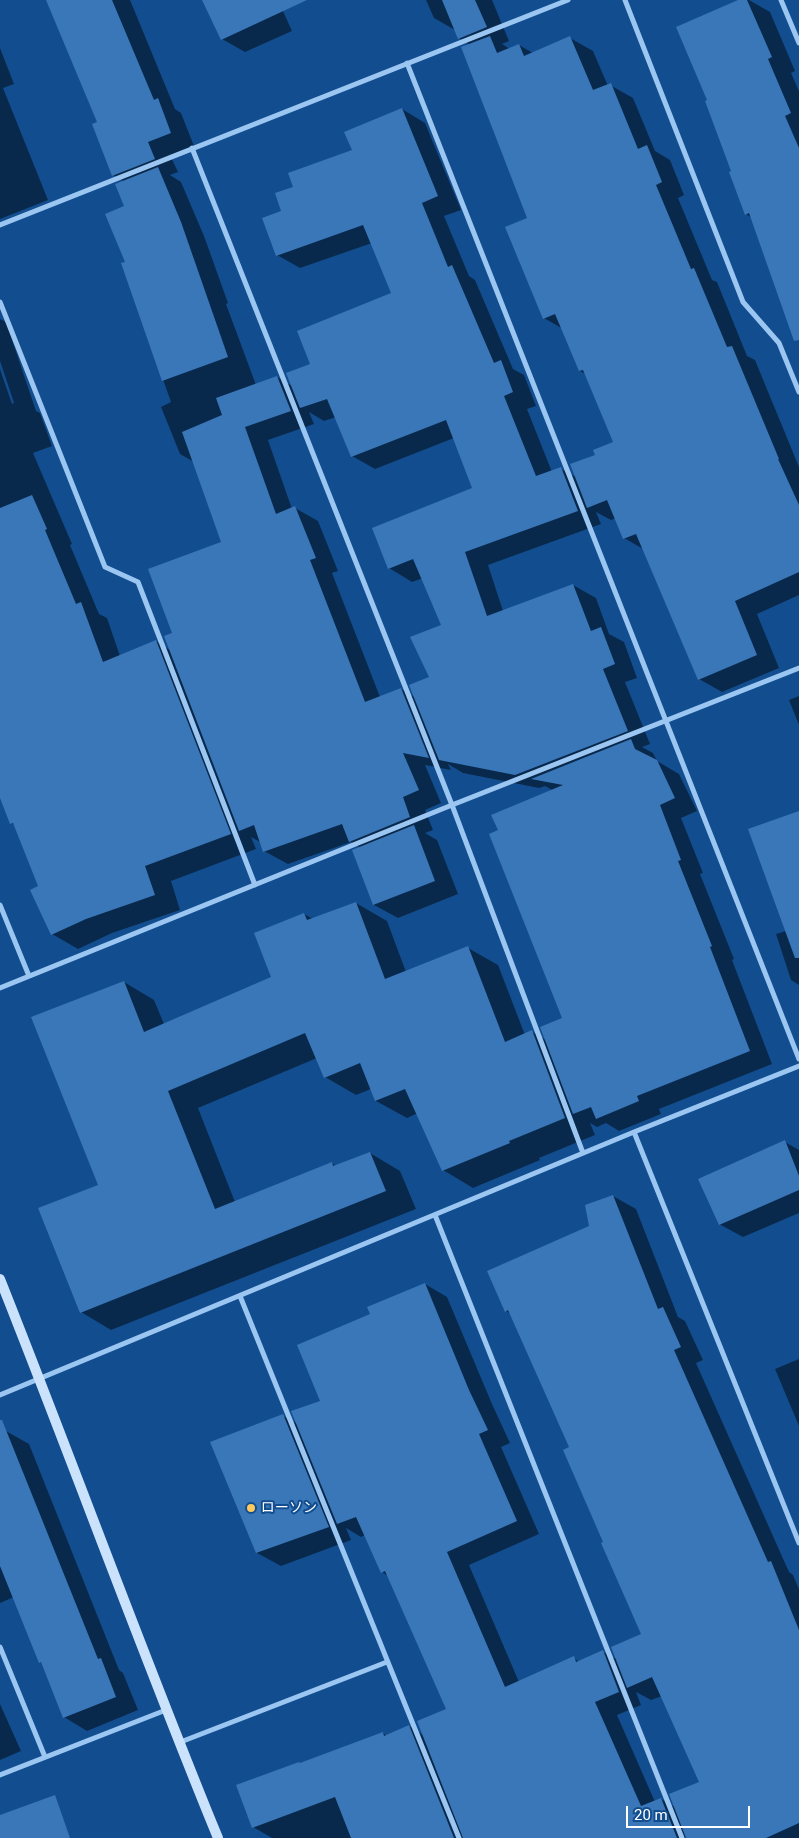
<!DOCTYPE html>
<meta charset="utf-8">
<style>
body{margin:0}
#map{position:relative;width:799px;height:1838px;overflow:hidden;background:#124e8f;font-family:Roboto,sans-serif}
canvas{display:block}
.scale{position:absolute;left:626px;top:1806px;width:124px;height:22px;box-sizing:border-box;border:2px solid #fff;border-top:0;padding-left:6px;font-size:15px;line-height:18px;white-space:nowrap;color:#fff;-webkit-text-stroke:4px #124e8f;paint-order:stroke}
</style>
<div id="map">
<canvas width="799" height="1838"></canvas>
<div class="scale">20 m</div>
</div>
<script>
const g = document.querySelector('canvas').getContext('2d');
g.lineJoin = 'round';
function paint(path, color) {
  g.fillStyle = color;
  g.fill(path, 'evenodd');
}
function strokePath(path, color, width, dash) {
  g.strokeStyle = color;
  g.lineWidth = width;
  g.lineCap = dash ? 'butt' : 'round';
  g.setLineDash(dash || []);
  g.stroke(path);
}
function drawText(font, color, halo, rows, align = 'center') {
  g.font = font + ' Roboto,"Noto Sans JP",sans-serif';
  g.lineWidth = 4;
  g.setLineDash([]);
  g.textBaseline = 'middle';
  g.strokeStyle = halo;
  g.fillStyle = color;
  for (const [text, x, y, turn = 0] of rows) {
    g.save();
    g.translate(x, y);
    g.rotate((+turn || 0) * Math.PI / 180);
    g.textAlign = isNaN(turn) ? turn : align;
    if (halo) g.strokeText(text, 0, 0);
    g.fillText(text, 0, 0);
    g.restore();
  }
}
paint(new Path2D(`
 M50,0h80l45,109 6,4 13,33 -24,9 8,17 -8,3 11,7 23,54 24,67 -2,1 30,81 21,-8 15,9 20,-21 81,-72 -21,-50 -72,25 -23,-13 6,-44 11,-24 59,-36 49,-42 23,14 36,87 -17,6 25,60 6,4 38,89 11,6 12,31 -9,3 25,63 9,-3 15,8 21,-21 18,-14 -29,-68 -6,-3 -17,-42 -19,-11 -15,-100 -59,-173 -11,-7 -4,-8 -21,-12 -8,-18h66l17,41 -7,3 8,5 9,-4 14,8 37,-15 23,13 15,35 2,-1 23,13 22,53 15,9 14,35 -6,3 34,82 5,2 30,74 8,4 44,107v128l-42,19 22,54 -57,24 -23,-13 -54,-129 -21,-12 -8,-20 -5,2 -15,-8 5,12 -113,41 15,46 70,-26 23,13 13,36 15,8 13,36 -12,4 25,62 -8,3 11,6 4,8 22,13 18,37 -16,7 22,55 -3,1 34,85 -2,1 40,104 -113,45 2,5 -42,17 -13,-8 -9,4 -7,-4 5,12 -56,23 1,2 -67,28 -30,-18 -25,-57 -11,5 -31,-17 -5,-12 -15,6 -31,-18 -8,-19 -119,50 37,94 97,-39 4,3 34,-13 30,18 16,38 -305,121 -30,-18 19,-127 24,-203 30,18 10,24 109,-47 31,-63 9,5 43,-16 31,18 19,51 62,-24 30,17 27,70 7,-3 14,8 18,-21 -65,-188 55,-40 -9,-5 -6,2 -76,-15 -15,-9 3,6 -26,-5 16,38 -16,7 8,20 -8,3 12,7 21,54 -60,24 -24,-13 -20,-54 7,-3 -10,-6 -63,22 -24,-13 -2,-8 -11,-6 5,12 -85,32 9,29 -68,23 -34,16 -26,-15 -12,-47 -25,-62 -4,-2 -11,-28v-426l12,35 2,-1 -14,-42v-42l6,3 30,89 4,2 12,33 -19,7 39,91 -2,1 29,69 8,4 13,38 36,-15 14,9 4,-17 49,-90 -29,-81 -14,-8 -19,-47 10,-5 -49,-138 4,-2 -1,-80 -12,-7 -15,-52zM309,412l15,9 12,-4 16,39 23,13 79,-31 20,51 -85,79 23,14 11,-4 20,48 -12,52 -15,20 -15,-9 -21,8 -48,-124 6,-2 -20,-50 -23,-13 -3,1 -24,-69 46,-16z
 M203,0h75l14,31 -47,21 -23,-13z
 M741,0h8l21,12 25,59 -4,2 8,18v235l-47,-108 -6,-4 -14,-42z
 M0,48l14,36 -11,4 45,112 -48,19z
 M799,696v29l-10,-25z
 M799,812v173l-8,-5 -15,-46 10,-3z
 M785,1142l14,8v63l-56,24 -24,-13z
 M613,1196l23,13 42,108 7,4 18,39 -7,3 93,209 4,3 6,14v249h-527l-19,-11 48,-63 82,-31 4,3 22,-10 14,9 25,-26 -60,-133 -6,-4 -17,-37 -4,2 -15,-9 5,12 -70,26 -24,-13 -46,-111 72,-26 15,8 24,-23 50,-87 53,-30 22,13 45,107 18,39 -9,4 38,87 -70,31 50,117 54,-24 7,4 23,-10 15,8 25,-26 -38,-92 -34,-94 -60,-134 -5,-3 85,-85zM636,1692l15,8 11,-4 38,86 -24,26 -15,-9 -6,3 -38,-87 24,-10z
 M799,1359v67l-24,-57z
 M6,1431l23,13 90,226 4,3 15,37 -51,21 -23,-14 -21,-53 -3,-2 -26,-65 -14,6v-169z
 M0,1704l21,47 -21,9z`), '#0007');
paint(new Path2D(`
 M46,0h66l42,100 4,-2 13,35 -23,9 7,17 -43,17 -20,-52 5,-2z
 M202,0h105l-86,40z
 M442,0h33l12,27 -29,12z
 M738,0h9l25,57 -4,2 23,54 -6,3 14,32v192l-5,1 -45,-128 -4,2 -16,-43 2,-1 -26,-70 2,-1 -31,-73z
 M490,36l7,17 22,-9 5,12 46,-20 23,54 18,-7 27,66 9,-4 15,37 -6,3 35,84 3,-1 33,79 5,-1 47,113h-1l21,46v67l-64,29 22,54 -59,25 -62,-146 -13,5 -16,-39 -20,8 -17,-44 25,-9 -2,-5 20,-8 -30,-72 -4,1 -24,-57 -12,5 -38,-92 22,-9 -66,-171z
 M402,108l36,88 -16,7 26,64 4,-2 42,98 7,-3 12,32 -9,4 32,80 25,-9 17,44 -113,41 22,64 86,-32 18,47 10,-4 14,37 -12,5 25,62 -113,44 -76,-15 -30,-75 20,-8 -19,-40 31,-12 -28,-66 -25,10 -16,-41 100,-40 -26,-68 -95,37 -24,-58 -27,9 -14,-35 24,-9 -13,-33 94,-38 -28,-68 -87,31 -14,-38 19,-7 -6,-18 18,-6 -5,-14 64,-23 -8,-18z
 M158,167l23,55 47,135 -66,24 -41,-118 4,-1 -20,-48 19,-8 -9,-22z
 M277,376l14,35 -46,16 31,87 19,-8 21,52 -6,2 55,142 36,-14 28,70 -26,-5 16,37 -16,7 7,20 -61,25 -7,-18 -79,28 -9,-27 -15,6 -75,-195 8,-3 -24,-64 73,-27 -39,-110 40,-17 -6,-17z
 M32,495l15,34 -2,1 31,74 5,-2 22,60 53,-22 75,194 -86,32 10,29 -69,24 -35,16 -21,-45 8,-4 -25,-63 -3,1 -10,-26v-290z
 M631,739l4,10 22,11 18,38 -15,7 21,55 -3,1 34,85 -2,1 40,104 -113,45 2,5 -43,18 -5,-12 -18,7 -33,-87 22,-9 -73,-184 9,-4 -7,-15 72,-30 -32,-6z
 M799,811v147h-4l-47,-129z
 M414,825l21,56 -62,24 -21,-55z
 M356,902l29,77 83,-33 37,96 27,-12 33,88 -56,23 1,2 -68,28 -37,-82 -30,12 -15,-38 -36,15 -19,-45 -137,58 47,118 117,-47 1,4 37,-14 16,39 -306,122 -42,-105 60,-23 -67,-168 93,-36 20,51 127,-55 -17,-44 50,-20 3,7z
 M785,1140l14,36v14l-80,35 -21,-46z
 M613,1195l45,114 5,-2 18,40 -7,3 94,212 3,-1 28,69v193l-33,15h-80l-17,-44 30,-12 -47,-105 -25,11 -16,-41 30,-13 -40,-91 2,-1 -40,-92 6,-3 -61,-137 -3,2 -18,-41 102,-45 -4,-21z
 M425,1283l44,107 19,40 -9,4 38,87 -70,31 58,135 69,-31 2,6 27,-12 16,42 -24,10 46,104 20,-8 16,40h-214l-46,-117 29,-12 -61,-138 -4,2 -25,-56 -19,7 -46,-113 29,-10 -23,-56 73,-31 -3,-7z
 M283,1414l46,113 -73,26 -46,-111z
 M0,1420h2l96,239 3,-1 15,39 -53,21 -22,-56 -2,1 -39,-97z
 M409,1725l45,113h-103l-16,-41 -83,31 -16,-43 63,-23 1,1 83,-31 1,4z
 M55,1795l15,43h-70v-23z`), '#3a77b9');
strokePath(new Path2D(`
 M625,0l118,302 36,41 20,49
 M781,0l18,43
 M407,63l392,996
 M192,148l260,657 131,348
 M0,225l568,-225
 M0,302l105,265 33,15 117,303
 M0,905l29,71
 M0,988l452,-183 347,-137
 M634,1132l165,411
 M435,1215l247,623
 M240,1296l219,542
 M0,1395l634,-263 165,-66
 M0,1647l45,110
 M178,1743l209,-81
 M0,1775l166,-65`), '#9cc6f2', 5);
strokePath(new Path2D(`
 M0,1279c74,186 142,374 218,559`), '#cbe2fc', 10);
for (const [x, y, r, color] of [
 [251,1508,5,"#ffca5d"]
]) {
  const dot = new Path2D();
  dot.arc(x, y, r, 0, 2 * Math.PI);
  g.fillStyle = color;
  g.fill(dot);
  strokePath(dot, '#124e8f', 2);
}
drawText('14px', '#fff', '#124e8f', [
 ["ローソン",261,1508]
], 'left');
</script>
